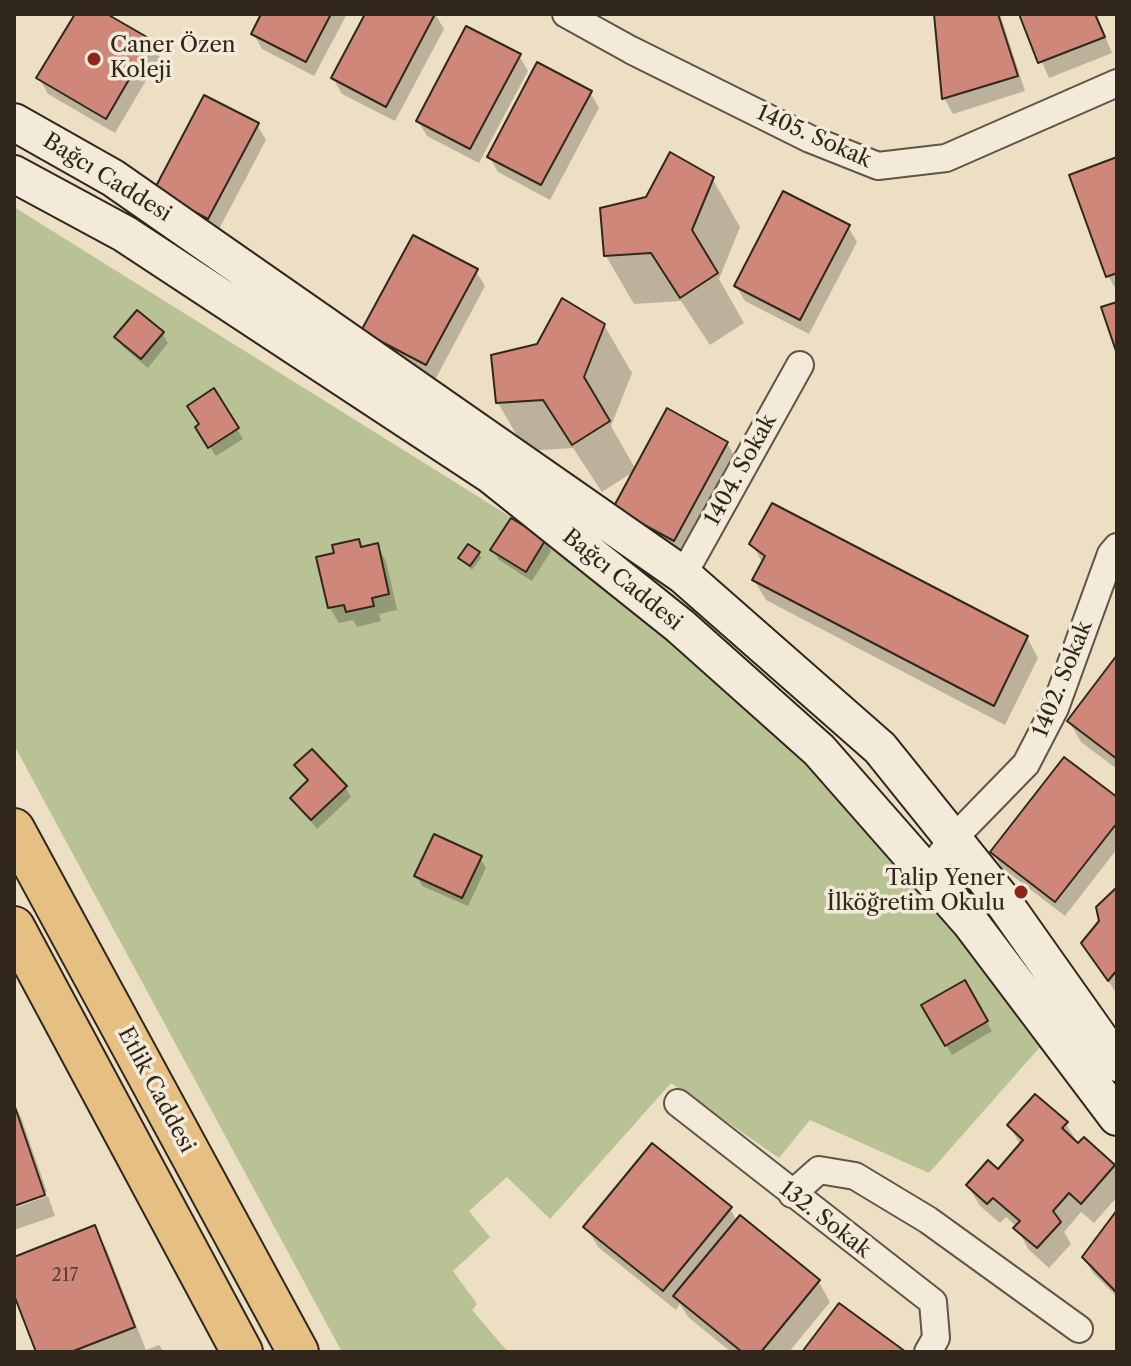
<!DOCTYPE html>
<meta charset="utf-8">
<style>
body{margin:0}
#map{position:relative;width:1131px;height:1366px;overflow:hidden;background:#ecdfc4;font-family:"Libre Caslon Text",serif}
canvas{display:block}
.frame{position:absolute;inset:0;border:16px solid #31271c;pointer-events:none}
</style>
<div id="map">
<canvas width="1131" height="1366"></canvas>
<div class="frame"></div>
</div>
<script>
const g = document.querySelector('canvas').getContext('2d');
g.lineJoin = 'round';
function paint(path, color) {
  g.fillStyle = color;
  g.fill(path, 'evenodd');
}
function strokePath(path, color, width, dash) {
  g.strokeStyle = color;
  g.lineWidth = width;
  g.lineCap = dash ? 'butt' : 'round';
  g.setLineDash(dash || []);
  g.stroke(path);
}
function drawText(font, color, halo, rows, align = 'center') {
  g.font = font + ' "Libre Caslon Text",serif';
  g.lineWidth = 7;
  g.setLineDash([]);
  g.textBaseline = 'middle';
  g.strokeStyle = halo;
  g.fillStyle = color;
  for (const [text, x, y, turn = 0] of rows) {
    g.save();
    g.translate(x, y);
    g.rotate((+turn || 0) * Math.PI / 180);
    g.textAlign = isNaN(turn) ? turn : align;
    if (halo) g.strokeText(text, 0, 0);
    g.fillText(text, 0, 0);
    g.restore();
  }
}
paint(new Path2D(`
 M14,207l532,332 193,160 165,160 28,34 108,154 -111,126 -119,-53 -31,38 -108,-75 -121,136 -43,-42 -38,34 21,26 -37,34 24,33 -5,6 36,42h-166l-328,-607z`), '#b8c294');
paint(new Path2D(`
 M77,14h26l48,28 9,15 -45,76 -67,-39 -9,-16z
 M264,14h83l-33,62 -52,-27 -9,-16z
 M367,14h68l9,15 -49,92 -53,-27 -9,-16z
 M936,14h64l25,77 -72,23 -9,-16z
 M1021,14h75l16,39 -63,25z
 M519,56l9,15 -49,92 -52,-27 -9,-15z
 M590,92l9,16 -49,92 -52,-28 -9,-15z
 M257,125l9,15 -49,93 -52,-28z
 M1117,159v132l-9,-15z
 M712,178l28,49 -21,52 25,44 -34,22 -29,-44 -47,3 -28,-48z
 M848,227l9,15 -48,92 -64,-33 -9,-15z
 M476,271l9,15 -50,94 -63,-34 -9,-15z
 M604,325l28,48 -21,53 25,44 -34,22 -29,-44 -47,3 -28,-48z
 M162,333l6,10 -20,25 -25,-21 -6,-10z
 M198,428l39,1 6,10 -27,17z
 M727,443l9,16 -53,96 -59,-32z
 M545,541l6,10 -19,30 -33,-21 -6,-10z
 M358,542l4,7 15,-4 9,16 11,49 -18,4 2,7 -24,6 -4,-7 -14,3 -9,-15 -11,-49 17,-4z
 M752,544l275,93 11,21 -33,67 -239,-125 -12,-20 9,-16z
 M478,553l3,5 -9,12 -12,-12z
 M1117,658v111l-36,-27 -12,-21z
 M297,766l48,21 6,10 -34,32 -25,-31 17,-15z
 M1117,800v49l-52,67 -64,-49 -8,-15z
 M480,858l6,10 -18,38 -46,-20 -5,-10z
 M1117,890v104l-34,-51 18,-21z
 M964,983l28,48 -40,24 -28,-49z
 M14,1104l7,13 26,75 -33,12z
 M1066,1124l13,21 5,-5 30,26 3,6v25l-23,26 -13,-11 -17,20 7,12 -22,24 -21,-19 -11,-22 -11,-10 -6,6 -20,-17 -12,-20 30,-14 23,-26 -12,-21z
 M48,1196l7,20 -41,14v-22z
 M730,1209l7,12 3,-3 79,64 11,20 -41,50h-58l-43,-35 -8,-13 -4,6 -78,-63 -12,-20z
 M1117,1214v83l-24,-24 -9,-16z
 M94,1228l12,20 40,102 13,-5 5,7h-126l-24,-63v-30z`), '#0003');
const building = new Path2D(`
 M75,14h32l45,26 -46,79 -70,-41z
 M261,14h70l-25,48 -55,-28z
 M365,14h70l-49,93 -55,-29z
 M934,14h64l20,62 -76,23z
 M1019,14h76l10,23 -67,26z
 M466,26l55,28 -51,95 -54,-28z
 M537,62l55,29 -51,94 -54,-28z
 M204,95l55,28 -51,96 -54,-29z
 M670,152l44,25 -22,53 26,43 -38,25 -29,-45 -47,3 -4,-48 46,-11z
 M1117,157v116l-11,4 -37,-102z
 M783,191l67,34 -50,95 -66,-34z
 M413,235l65,34 -52,96 -65,-34z
 M562,298l43,26 -21,53 26,44 -38,24 -29,-45 -47,3 -5,-48 46,-11z
 M1117,302v52l-16,-47z
 M137,310l27,22 -23,27 -27,-22z
 M214,388l25,40 -31,20 -13,-21 4,-3 -12,-18z
 M667,408l61,34 -54,99 -61,-33z
 M772,503l256,133 -34,70 -242,-126 13,-24 -16,-12z
 M511,518l35,21 -20,33 -36,-22z
 M359,539l2,8 17,-4 11,51 -17,4 2,8 -28,6 -2,-7 -16,3 -12,-51 18,-4 -2,-8z
 M468,544l12,8 -10,14 -12,-8z
 M1117,655v104l-50,-38z
 M312,749l35,37 -36,34 -21,-22 18,-18 -14,-15z
 M1064,757l53,40v26l-62,79 -65,-50z
 M434,834l48,22 -20,42 -48,-22z
 M1117,887v83l-9,11 -27,-38 18,-22 -3,-14z
 M965,980l23,41 -43,25 -24,-41z
 M1035,1094l33,28 -6,6 16,15 6,-6 31,28 -34,39 -12,-11 -16,18 8,11 -24,26 -24,-20 7,-7 -27,-23 -6,6 -21,-19 22,-25 10,9 25,-29 -16,-15z
 M14,1104l31,91 -31,11z
 M652,1143l80,64 -69,84 -80,-64z
 M1117,1210v83l-35,-36z
 M740,1215l80,65 -59,72h-19l-69,-56z
 M95,1225l40,102 -64,25h-35l-22,-57v-38z
 M839,1303l67,49h-104z`);
paint(building, '#cf877a');
strokePath(building, '#31271c', 2);
const street = new Path2D(`
 M566,14l65,36 179,89 68,27 68,-8 171,-75
 M683,575l117,-210
 M927,872l26,-33 73,-75 29,-56 56,-154 6,-7
 M678,1103l255,199 3,36 -8,14
 M792,1194l27,-24 36,6 73,44 151,109`);
const secondary = new Path2D(`
 M14,122l99,56 570,397 197,173 119,148 118,167
 M14,174l111,60 366,241 189,151 139,124 151,172 147,195`);
const primary = new Path2D(`
 M14,829l284,523
 M14,927l228,425`);
strokePath(street, '#605546', 30);
strokePath(secondary, '#31271c', 40);
strokePath(primary, '#31271c', 44);
strokePath(street, '#f3ead9', 26);
strokePath(secondary, '#f3ead9', 36);
strokePath(primary, '#e6c082', 40);
for (const [x, y, r, color] of [
 [94,59,8,"#8f2418"],
 [1021,892,8,"#8f2418"]
]) {
  const dot = new Path2D();
  dot.arc(x, y, r, 0, 2 * Math.PI);
  g.fillStyle = color;
  g.fill(dot);
  strokePath(dot, '#f3ead9', 3);
}
drawText('18px', '#583f34', null, [
 ["217",65,1276]
]);
drawText('22px', '#31271c', '#f3ead9', [
 ["Caner Özen",110,46],
 ["Koleji",110,71],
 ["Talip Yener",1005,879,"right"],
 ["İlköğretim Okulu",1005,904,"right"]
], 'left');
drawText('22px', '#31271c', '#f3ead9', [
 ["1405. Sokak",814,137,24],
 ["Bağcı Caddesi",107,178,32],
 ["1404. Sokak",741,470,-61],
 ["Bağcı Caddesi",622,580,39],
 ["1402. Sokak",1063,679,-68],
 ["Etlik Caddesi",156,1090,62],
 ["132. Sokak",825,1220,38]
]);
</script>
